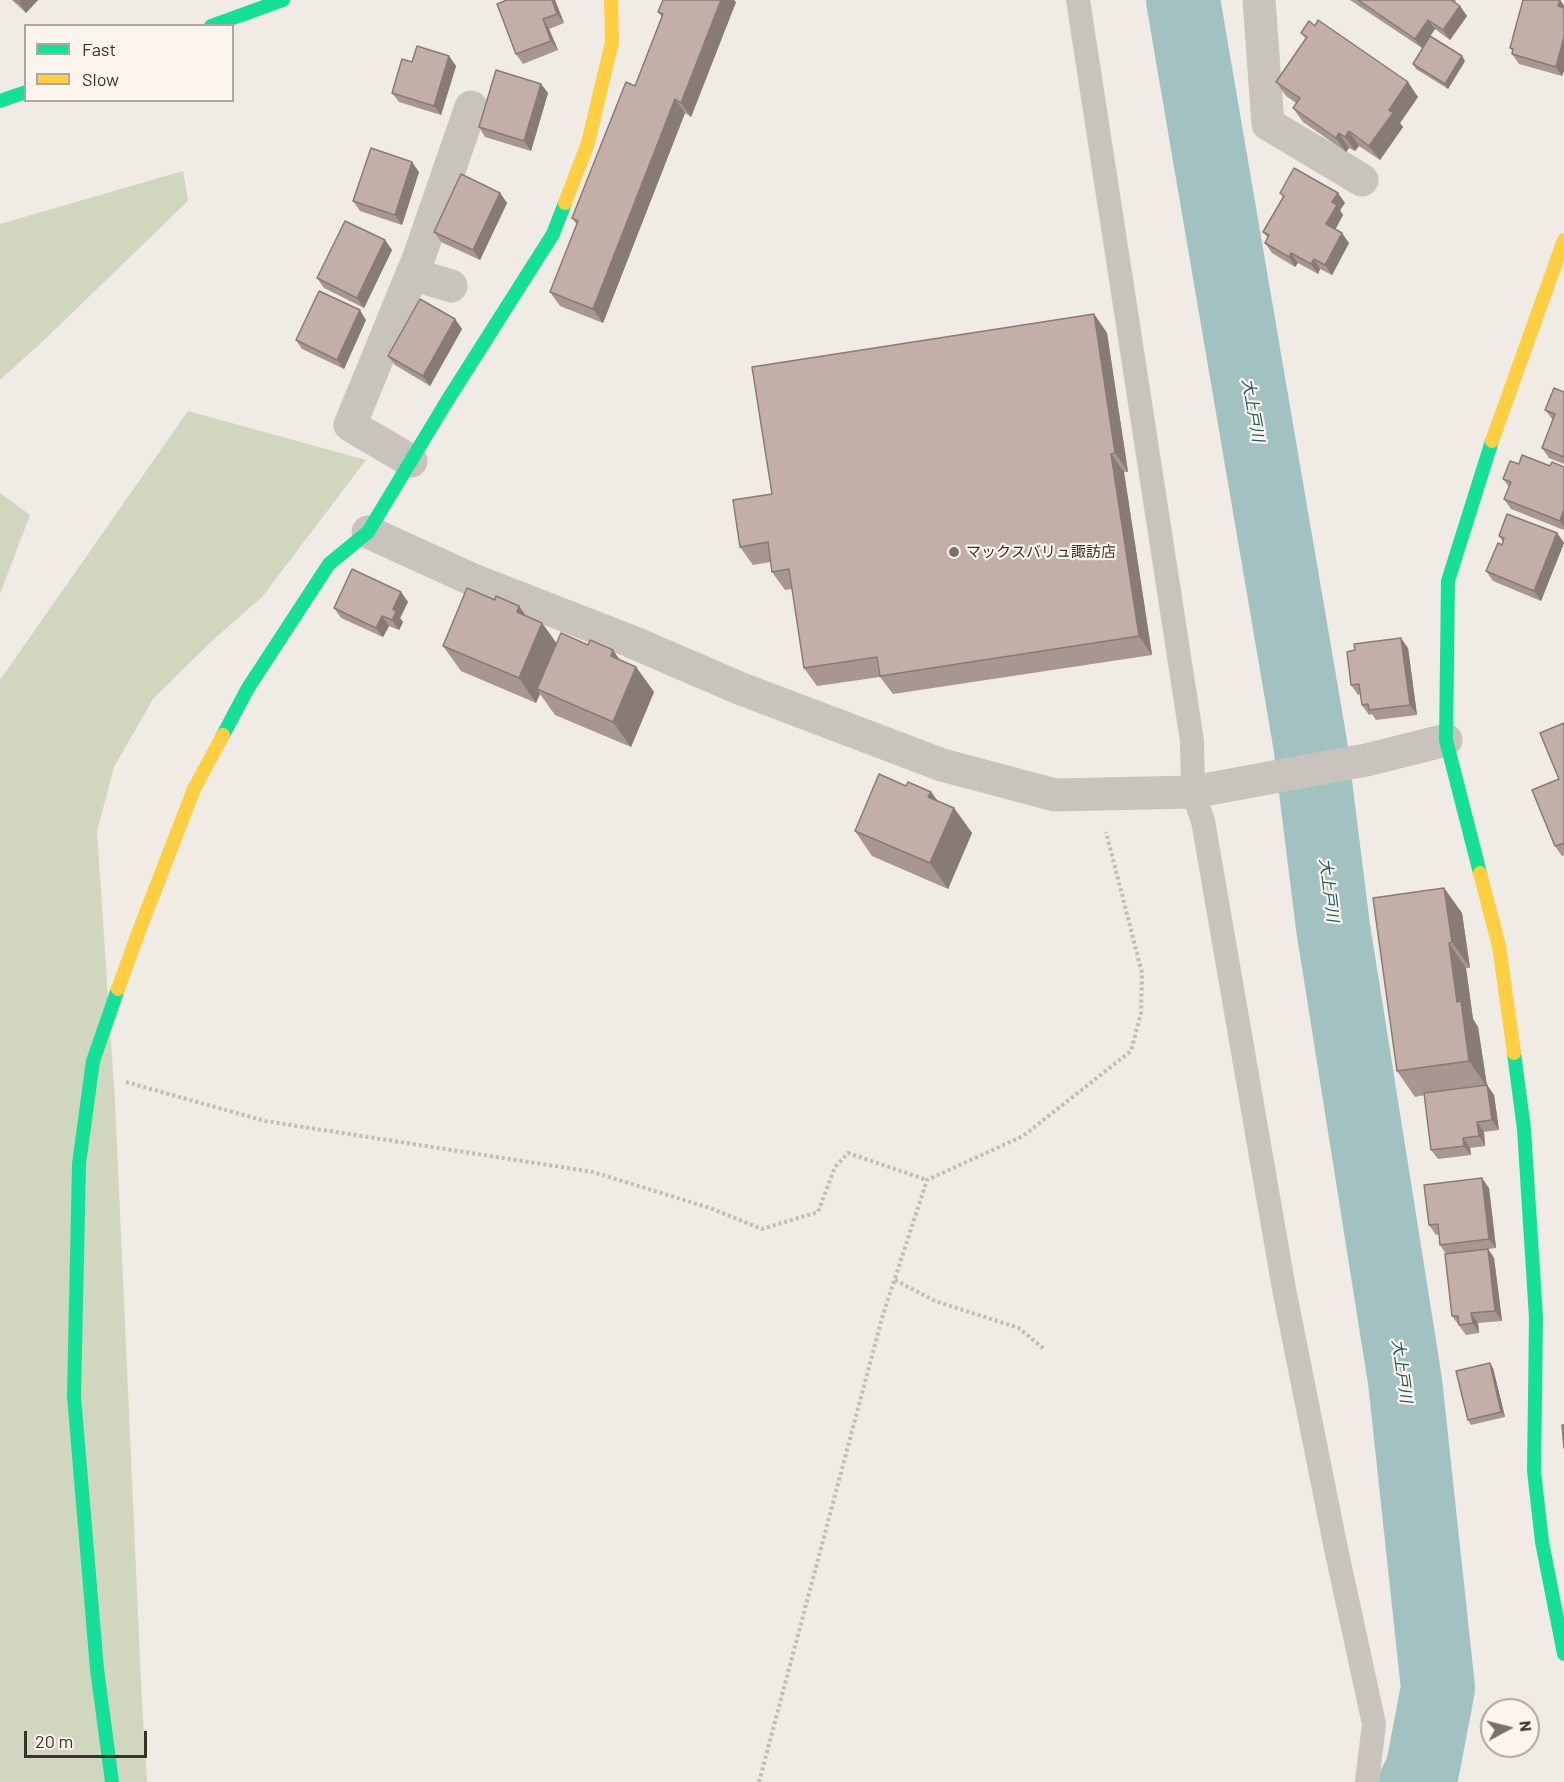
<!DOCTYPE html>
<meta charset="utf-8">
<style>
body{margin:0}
#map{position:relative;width:1564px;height:1782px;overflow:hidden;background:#f0ebe5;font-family:Barlow,sans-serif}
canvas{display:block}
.legend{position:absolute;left:24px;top:24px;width:210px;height:78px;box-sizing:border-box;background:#fbf5ee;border:2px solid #aea6a0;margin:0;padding:8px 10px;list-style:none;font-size:18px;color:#3b302b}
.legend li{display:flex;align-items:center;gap:12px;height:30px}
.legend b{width:30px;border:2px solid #aea6a0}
.north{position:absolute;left:1480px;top:1698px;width:60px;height:60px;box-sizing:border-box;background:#fbf5ee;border:2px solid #aea6a0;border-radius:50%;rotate:83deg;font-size:16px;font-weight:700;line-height:24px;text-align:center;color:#3b302b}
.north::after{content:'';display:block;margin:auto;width:21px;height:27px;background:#7a716c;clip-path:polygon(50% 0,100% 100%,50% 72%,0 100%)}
.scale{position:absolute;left:24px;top:1731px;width:123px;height:27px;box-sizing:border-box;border:3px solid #3b302b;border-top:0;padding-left:8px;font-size:18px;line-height:21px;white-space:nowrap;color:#3b302b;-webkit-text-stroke:4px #fbf5ee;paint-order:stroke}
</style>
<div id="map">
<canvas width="1564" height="1782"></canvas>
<ul class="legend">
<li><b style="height:8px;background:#16e098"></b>Fast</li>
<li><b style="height:8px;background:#ffcf43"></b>Slow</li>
</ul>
<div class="north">N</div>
<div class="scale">20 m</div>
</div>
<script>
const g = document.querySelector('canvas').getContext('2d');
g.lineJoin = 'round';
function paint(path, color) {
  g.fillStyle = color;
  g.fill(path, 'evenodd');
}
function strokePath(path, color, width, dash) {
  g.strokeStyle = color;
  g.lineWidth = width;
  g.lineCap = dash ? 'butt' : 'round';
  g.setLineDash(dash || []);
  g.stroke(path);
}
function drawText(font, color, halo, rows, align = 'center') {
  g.font = font + ' Barlow,"Noto Sans JP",sans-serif';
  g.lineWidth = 4.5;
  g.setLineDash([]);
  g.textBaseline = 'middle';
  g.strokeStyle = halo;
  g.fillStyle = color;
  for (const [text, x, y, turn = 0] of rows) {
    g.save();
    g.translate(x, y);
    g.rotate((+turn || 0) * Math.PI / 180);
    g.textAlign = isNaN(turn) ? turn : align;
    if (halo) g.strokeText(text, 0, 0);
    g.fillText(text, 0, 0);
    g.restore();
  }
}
paint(new Path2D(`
 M183,171l5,30 -146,141 -42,38v-156z
 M188,411l178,49 -104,137 -49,43 -60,59 -39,68 -17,64 18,271 27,601 5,79h-147v-1102z
 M0,493l30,22 -30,79z`), '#d1d6bf');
strokePath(new Path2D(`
 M1183,0l127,743 23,184 72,454 33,307 -16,84 -6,10`), '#a1c2c1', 74);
strokePath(new Path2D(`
 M126,1082l139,39 328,51 117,36 52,21 56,-17 17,-45 13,-14 79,27
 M895,1280l40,21 84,27 25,21
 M759,1782l123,-464 45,-138 96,-44 108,-85 10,-38 1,-40 -36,-141`), '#c2bbb6', 4, [3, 3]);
strokePath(new Path2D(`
 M1078,0l114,741 1,51 10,29 81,468 51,255 39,180 -7,58`), '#c9c3be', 24);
strokePath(new Path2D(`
 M1259,0l9,124 94,56
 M412,274l39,12
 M411,461l-61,-36 69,-168 52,-150
 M368,532l103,47 159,62 109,47 203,77 113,30 138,-3 173,-32 80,-20`), '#c9c3be', 33);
strokePath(new Path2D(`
 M211,26l72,-26
 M0,101l26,-9
 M223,735l25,-47 81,-124 39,-32 79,-131 106,-167 12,-31
 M1480,873l-34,-133 2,-159 44,-140
 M1514,1053l10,76 12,189 -2,153 8,71 22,112
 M112,1782l-15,-113 -23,-273 5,-232 14,-103 25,-72`), '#16e098', 14);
strokePath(new Path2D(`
 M565,203l23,-60 24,-101 -1,-42
 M1492,441l72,-201
 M1480,873l19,73 15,107
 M118,989l21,-58 55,-142 29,-54`), '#ffcf43', 14);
paint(new Path2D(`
 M12,0h26l-12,13z
 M555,0l9,23 -15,6 9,21 -35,14 -7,-10z
 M1350,0h106l-1,2 12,14 -17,24 -15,-11 -13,19z
 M1560,0l4,6v65l-2,5 -43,-12 -7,-10 1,-2 -3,-4z
 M736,2l-45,115 -6,-4 -82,210 -43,-17 -10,-14 27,-67 -5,-7 63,-132 27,-69 -4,-5z
 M1301,33l117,64 -18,26 3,4 -23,33 -21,-14 -4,5 -6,-3 -3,4 -43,-30 -10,-14 3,-5 -10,-7 -10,-14 30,-43z
 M449,56l7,10 -15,49 -42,-13 -7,-9 20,-31z
 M1465,61l-17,28 -32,-20 -3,-5z
 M541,84l7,9 -17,58 -46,-14 -6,-10z
 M419,172l-17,53 -42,-14 -7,-10z
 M500,193l7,10 -27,57 -39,-18 -7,-10z
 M1280,193h58l7,10 -5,7 3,5 -8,14 14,14 -17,32 -12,-6 -2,5 -20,-11 -3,4 -23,-14 -7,-10 3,-5 -5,-6 20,-35z
 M385,240l7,10 -28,58 -40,-20 -7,-10z
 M1094,314l13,19 21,139h-4l28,183 -259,39 -13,-17 -63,9 -13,-18 -12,-79 -7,1 -13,-18 -1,-10 -18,3 -13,-18 32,-53z
 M455,319l7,10 -32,57 -35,-21 -7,-9z
 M366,320l-22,49 -42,-20 -6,-9z
 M1564,392v72l-15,-6 -7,-10 11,-28 -8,-10z
 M1519,464l45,3v63l-53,-21 -7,-10 5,-12 -6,-8z
 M1557,533l7,10 -23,58 -48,-20 -7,-10 16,-26 1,-3 -4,-6z
 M401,592l7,10 -8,16 3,4 -4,8 -10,-4 -6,11 -42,-19 -7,-10z
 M526,616l16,7 15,21 62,15 17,8 18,25 -23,55 -76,-32 -15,-21 -4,9 -75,-32 -18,-25z
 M1408,648l9,67 -41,5 -4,-6 -3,1 -7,-10 -2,-11 -2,1 -7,-10 4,-35z
 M1564,723v132l-2,1 -7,-10 4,-67z
 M906,786l25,6 7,9 16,7 18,25 -24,56 -76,-33 -17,-25z
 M1444,888l18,25 8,55h-4l7,51 5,8 9,58 7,10 5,35 -15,2 1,14 -15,2 1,7 -33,4 -7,-9 -6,-55 -10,2 -18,-26z
 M1489,1188l7,60 -8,1 6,9 8,63 -24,2 1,10 -13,2 -14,-19 -6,-62 -6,-9 -1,-11 -3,1 -7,-10z
 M1493,1368l12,49 -34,8 -3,-5z`), '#a89690');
paint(new Path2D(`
 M22,0h16l-12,13 -7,-10z
 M552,0h3l9,23 -7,-9z
 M721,0h13l2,2 -45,115 -10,-14z
 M1560,0l4,6v9l-6,-9z
 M1460,6l7,10 -17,24 -7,-10z
 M543,19l6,10 9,21 -7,-9z
 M1428,20l7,9 -13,19 -7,-9z
 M1564,37v34l-2,5 -6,-9z
 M449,56l7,10 -15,49 -7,-9z
 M1462,56l3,5 -17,28 -3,-5z
 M1408,82l10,15 -18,26 3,4 -23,33 -11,-14 20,-36z
 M541,84l7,9 -17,58 -7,-10z
 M675,99l10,14 -82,210 -10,-14z
 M1349,131l10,15 -4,5 -10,-14z
 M1339,133l10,15 -3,4 -10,-14z
 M412,162l7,10 -17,53 -7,-10z
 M500,193l7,10 -27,57 -7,-10z
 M1338,193l7,10 -5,7 3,5 -10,19 -7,-10 6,-22z
 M1342,233l7,10 -17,32 -7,-10z
 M385,240l7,10 -28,58 -7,-10z
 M1291,253l7,10 -3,4 -6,-10z
 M1314,259l6,10 -2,5 -7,-10z
 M360,310l6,10 -22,49 -7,-9z
 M1094,314l13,19 21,139 -13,-19z
 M455,319l7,10 -32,57 -7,-10z
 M1111,454l13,18 28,183 -13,-19z
 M1564,509v18l-4,-6z
 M1557,533l7,10 -23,58 -7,-10z
 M401,592l7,10 -8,16 3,4 -4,8 -7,-10 1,-11z
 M519,606l18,26 -20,-20z
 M382,616l7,10 -6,11 -7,-9z
 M542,623l18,25 -23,41 3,5 -4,9 -17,-25z
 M1401,638l7,10 9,67 -7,-10z
 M613,650l18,26 -20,-20z
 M636,667l18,25 -23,55 -18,-25z
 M931,792l18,25 -21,-20z
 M954,808l18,25 -24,56 -18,-26z
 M1444,888l18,25 8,55 -18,-26z
 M1449,943l17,25 7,51 5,8 9,60 -18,-26 -12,-59z
 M1487,1085l7,10 5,35 -7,-10z
 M1477,1122l7,10 1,14 -6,-10z
 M1463,1138l7,10 1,7 -7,-9z
 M1482,1178l7,10 7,60 -7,-9z
 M1488,1249l6,9 8,63 -7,-10z
 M1471,1313l7,10 1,10 -6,-10z
 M1490,1363l3,5 12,49 -4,-5z`), '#887a75');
const building = new Path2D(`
 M15,0h7l-3,3z
 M507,0h45l5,14 -14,5 8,22 -35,13 -19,-50z
 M663,0h58l-40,103 -6,-4 -82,210 -43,-17 28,-71 -6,-3 54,-136 9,4 28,-72 -5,-2z
 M1358,0h93l9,6 -17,24 -15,-10 -13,19z
 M1523,0h37l-2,6 6,2v29l-8,30 -44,-13 1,-5 -3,-1z
 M1318,20l90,62 -19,28 4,3 -24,33 -20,-15 -4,6 -6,-4 -3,5 -43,-30 7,-10 -24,-16 31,-45 -6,-4 8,-12 6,5z
 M1430,36l32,20 -17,28 -32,-20z
 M417,46l32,10 -15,50 -42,-13 10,-34 10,3z
 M496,70l45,14 -17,57 -45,-14z
 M371,148l41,14 -17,53 -42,-14z
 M1294,168l44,25 -6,9 5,3 -11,19 16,9 -17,32 -11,-6 -3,5 -20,-11 -2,4 -24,-14 4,-8 -6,-3 21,-36 -4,-3z
 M461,174l39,19 -27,57 -39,-18z
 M345,221l40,19 -28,58 -40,-20z
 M319,291l41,19 -23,50 -41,-20z
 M420,299l35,20 -32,57 -35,-20z
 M1094,314l21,139 -4,1 28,182 -259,40 -3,-19 -73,11 -15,-99 -17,3 -4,-30 -28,5 -7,-47 39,-6 -20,-127z
 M1554,388l10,4v65l-22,-9 13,-34 -10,-4z
 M1522,455l28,11 2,-4 12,5v42l-4,12 -56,-22 7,-17 -8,-3 7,-18 9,3z
 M1507,514l50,19 -23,58 -48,-20 12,-28 4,2 2,-7 -5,-2z
 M352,569l49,23 -8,17 3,3 -4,8 -10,-4 -6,12 -42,-20z
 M467,588l28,12 1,-4 23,10 -2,6 25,11 -23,55 -76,-32z
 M561,633l27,12 2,-5 23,10 -2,6 25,11 -23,55 -76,-33z
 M1401,638l9,67 -41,5 -1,-6 -6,1 -3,-21 -8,1 -4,-33 8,-2 -1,-6z
 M1564,723v120l-9,3 -23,-56 27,-11 -19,-46z
 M879,774l27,12 2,-4 23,10 -3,5 26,11 -24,55 -75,-32z
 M1444,888l8,54 -3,1 8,59 4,-1 8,60 -72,10 -24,-173z
 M1487,1085l5,35 -15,2 2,14 -16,2 1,8 -33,4 -7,-57z
 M1482,1178l7,61 -49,6 -2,-21 -9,1 -5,-40z
 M1488,1249l7,62 -24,2 2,10 -14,2 -1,-9h-6l-7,-62z
 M1490,1363l11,49 -33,8 -12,-49z
 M1562,1425h2v23z`);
paint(building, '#c3afa7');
strokePath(building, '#887a75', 1.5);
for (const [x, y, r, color] of [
 [954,552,6,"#7a716c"]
]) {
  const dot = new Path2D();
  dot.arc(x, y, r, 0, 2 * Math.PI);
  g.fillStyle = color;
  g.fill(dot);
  strokePath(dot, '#fbf5ee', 2);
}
drawText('15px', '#3b302b', '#fbf5ee', [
 ["マックスバリュ諏訪店",966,552]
], 'left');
drawText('italic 16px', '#1f5a5e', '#fbf5ee', [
 ["大上戸川",1253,410,80],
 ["大上戸川",1329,890,83],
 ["大上戸川",1402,1371,82]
]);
</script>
